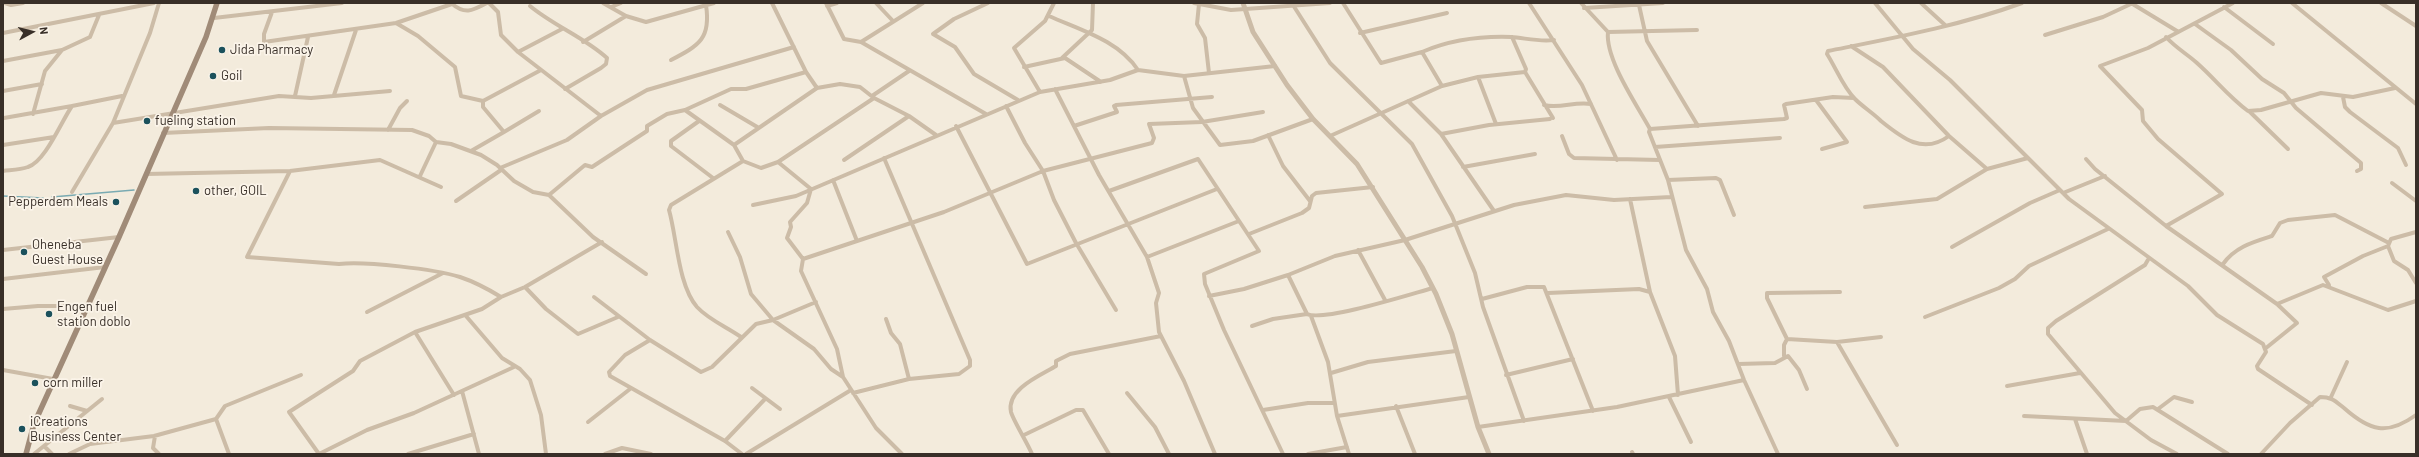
<!DOCTYPE html>
<style>
body{margin:0}
#map{position:relative;width:2419px;height:457px;overflow:hidden;background:#f3ebdc;font-family:Barlow,sans-serif}
canvas{display:block}
.frame{position:absolute;inset:0;border:4px solid #382f28;pointer-events:none}
.north{position:absolute;left:12px;top:12px;width:40px;height:40px;-webkit-text-stroke:3px #fbf4e9;paint-order:stroke;rotate:83deg;font-size:11px;font-weight:700;line-height:16px;text-align:center;color:#382f28}
.north::after{content:'';display:block;margin:auto;width:14px;height:18px;background:#382f28;clip-path:polygon(50% 0,100% 100%,50% 72%,0 100%)}
</style>
<div id="map">
<canvas width="2419" height="457"></canvas>
<div class="frame"></div>
<div class="north">N</div>
</div>
<script>
const g = document.querySelector('canvas').getContext('2d');
g.lineJoin = 'round';
function strokePath(path, color, width, dash) {
  g.strokeStyle = color;
  g.lineWidth = width;
  g.lineCap = dash ? 'butt' : 'round';
  g.setLineDash(dash || []);
  g.stroke(path);
}
function drawText(font, color, halo, rows, align = 'center') {
  g.font = font + ' Barlow,sans-serif';
  g.lineWidth = 3.5;
  g.setLineDash([]);
  g.textBaseline = 'middle';
  g.strokeStyle = halo;
  g.fillStyle = color;
  for (const [text, x, y, turn = 0] of rows) {
    g.save();
    g.translate(x, y);
    g.rotate((+turn || 0) * Math.PI / 180);
    g.textAlign = isNaN(turn) ? turn : align;
    if (halo) g.strokeText(text, 0, 0);
    g.fillText(text, 0, 0);
    g.restore();
  }
}
strokePath(new Path2D(`
 M3,196l40,2
 M52,197l82,-7`), '#79aab2', 1.5);
strokePath(new Path2D(`
 M5,3l6,2 12,-2
 M451,3c14,12 21,8 36,0
 M489,3l9,9 3,23 17,17 83,64
 M603,3l23,13 20,6 68,-19
 M772,3l34,69 11,16
 M826,3l18,36 17,3 125,72
 M876,3l17,18
 M988,3l-34,16 -21,15 22,13 19,27 44,26
 M1194,3l37,7 99,-7
 M1343,3l38,60 41,-11
 M1529,3l53,82 35,75
 M1581,3l27,29 89,-2
 M1875,3l38,46 37,31 119,119 119,87 29,29 46,29 3,8 -9,14 1,3 54,36
 M1921,3l24,22
 M2131,3l46,28
 M2292,3l124,101
 M2381,3l35,23
 M1199,4l-2,20 8,14 4,35
 M1293,5l37,58 82,81 40,72 23,57 8,34 41,114
 M1639,5l8,36 51,85
 M530,6c24,20 54,31 77,52l-1,6 -5,4 -36,21
 M827,6l10,-3
 M611,7l10,-4
 M2224,7l49,37
 M1584,8l79,-5
 M272,12l-8,22v8l132,-19 56,-19
 M1049,16c31,14 69,24 89,54
 M214,18l128,-15
 M396,23l22,13 37,31 6,29 22,5 58,-31
 M2195,24l36,26 31,29 22,14 12,15 65,55v6l-4,2
 M1608,32c-3,27 29,73 42,97l-1,3 19,48 18,70 21,39 6,23 16,29 15,39 34,74
 M3,33l151,-30
 M1360,33l87,-20
 M2045,35l58,-18 30,-14
 M2166,37c10,11 21,17 31,26 18,16 32,34 51,48l13,-1 60,-17 32,4 42,-9
 M583,42l43,-26
 M861,42l62,-39
 M1851,46l32,21 66,69 38,33
 M518,52l44,-23
 M1062,58l30,-28 1,-27
 M671,60c29,-15 40,-22 35,-55
 M3,61l59,-11
 M1024,67l41,-9 36,24
 M1525,72l28,46
 M1184,76l9,32 27,37 33,-4 60,-22
 M1478,77l18,47
 M1442,86l-20,-34c28,-12 59,-16 89,-15 14,1 28,5 43,3
 M1055,89l44,86 48,82 12,36 -3,10 3,29 25,49 31,73
 M3,91l39,-7
 M1040,92l-26,-44 31,-27 9,-18
 M334,95l22,-65
 M295,96l13,-59
 M872,96l37,-25
 M2343,97l2,10 5,5 48,36 8,17
 M1816,100l31,42 -25,7
 M1408,101l33,33 53,77
 M720,105l39,23
 M1544,105c16,4 31,-4 47,-1
 M1006,106l19,37 18,28 11,29 22,43 40,67
 M685,110l49,35 9,16 18,7 17,-6 96,-64
 M2249,111l39,38
 M33,114l12,-43 17,-21 28,-13 9,-22
 M4,118l68,-12
 M699,121l-28,20v5l42,32
 M113,123l166,-27 32,2 79,-7
 M956,126l71,138 190,-75
 M1074,126l43,-14 -3,-6 2,-1 96,-8
 M1650,129l134,-10 3,-1 -3,-13 2,-1 47,-7 21,1
 M388,130l12,-22 7,-7
 M504,132l35,-21
 M163,133l106,-5 143,2 17,6 7,6 15,2 30,11 16,10 17,16 19,11 16,3 44,42 53,37
 M1441,134l48,-9 61,-6
 M1268,135l15,31 27,35
 M1330,136l112,-50 36,-9 47,-5 1,-3 -14,-32
 M1562,136l7,18 5,4 86,2
 M1949,136c-26,19 -47,2 -68,-15 -8,-8 -18,-14 -26,-22 -12,-12 -19,-31 -28,-45l1,-3c65,-13 131,-25 194,-48
 M3,145l51,-8
 M734,145l83,-57 23,-4 20,3 14,11 35,18 27,19
 M1655,147l125,-9
 M471,151l33,-19 -21,-25v-6
 M2086,159l9,10 71,57 111,78 20,19 -31,25
 M844,160l65,-44
 M778,162l33,27 -4,14 -17,19 1,5 -4,11 16,21 -2,12 36,78 6,28 33,51 26,26
 M1463,167l72,-13
 M500,168l67,-28 34,-24 46,-26 147,-43
 M3,171c8,-1 17,-1 25,-4 17,-5 33,-45 44,-61l50,-10
 M290,171l-43,86 92,7c26,-3 95,5 121,13 15,5 28,12 41,20
 M146,174l144,-3 90,-11 61,27
 M420,176l16,-34
 M833,180l24,61
 M1668,180l48,-2 4,2 14,35
 M2392,183l24,18
 M1109,191l89,-32 61,92 -55,23 1,10 19,46 59,124
 M72,192l41,-69 37,-90 9,-30
 M2063,193l42,-17
 M549,195l36,-30 7,2 55,-36v-5l20,-12 18,-4 46,-21h15l60,-17
 M1630,199l20,93
 M456,201l45,-31
 M753,205l43,-9 244,-104 70,-12 28,-10 46,6 91,-10
 M1865,207l72,-8 50,-30 41,-11
 M2166,226l56,-32 -64,-55 -15,-18 -1,-11 -42,-44 48,-18 85,-45
 M728,232l12,25 11,37 22,26 41,29 17,20 12,8
 M2416,232l-25,7 -3,7 6,15 14,9 8,13
 M1249,234l53,-21 7,-5 3,-12 4,-3 57,-6
 M1952,247l78,-44 30,-13
 M3,250l116,-13
 M1358,250l27,50
 M1147,257l92,-36
 M2149,258l-4,7 -89,56 -8,7v6l67,79 36,27 26,14
 M803,259l141,-47 99,-41 109,-28 2,-5 -5,-14 53,-2 61,-10
 M2223,264c12,-17 30,-22 49,-28l8,-13 8,-3 47,-5 54,28
 M1288,275l19,39c16,8 104,-20 126,-26
 M3,279l102,-12
 M2329,285l-5,-8 39,-21 25,-10
 M525,287l21,22 32,25 40,-17
 M1548,293l91,-4 11,3 25,64 3,39
 M1209,296l35,-7 44,-14 47,-19 70,-16 109,-35 52,-10 48,5 57,-3
 M594,297l56,43 51,32 11,-5 44,-43 17,-4 43,-18
 M1482,299l45,-12h17l49,124
 M2277,304l46,-19 65,25 28,-9
 M3,309l35,-3h49
 M367,312l76,-39
 M466,316l36,42 18,11 10,11 11,35 5,39
 M1311,316l17,46 9,54 12,38
 M1925,317l74,-29 16,-9 14,-13 79,-37
 M886,319l5,14 9,11 9,35
 M1252,326l21,-7 34,-5
 M415,332l39,63
 M741,337c-14,-10 -32,-17 -44,-30 -19,-22 -20,-69 -28,-97l2,-5 72,-44
 M1787,339l-20,-41v-5l73,-1
 M650,340l-25,15 -16,17 1,4 115,65 17,13
 M1837,342l44,-5
 M1784,356v-11l3,-6 50,3 60,103
 M1738,364l37,-1 13,-7 11,14 8,19
 M3,370l50,9
 M1331,373l37,-11 88,-11
 M1506,375l67,-16
 M2007,386l73,-13
 M752,388l28,21
 M462,391l17,63
 M853,393l56,-14 50,-5 11,-8v-6l-86,-202
 M1127,393l28,34 14,27
 M1669,397l22,45
 M2331,397l16,-35
 M70,406l17,5
 M1396,406l19,48
 M2158,409l16,-12 18,5
 M1263,410l45,-7h26
 M1337,416l132,-19
 M2024,416l102,5 14,-12 13,-2 75,47
 M216,419l13,35
 M2075,419l12,35
 M588,422l42,-33
 M1478,427l139,-20 127,-27
 M1024,435l52,-25h7l26,44
 M155,436l-2,12 6,6
 M725,441l40,-42
 M45,447l7,7
 M1632,452l1,2
 M34,454l68,-55
 M69,454l21,-10 64,-8 62,-17 9,-13 76,-31
 M319,454l-30,-42 64,-41 7,-10 55,-29 67,-23 19,-12 24,-10 77,-45
 M319,454l48,-24 47,-17 100,-46
 M408,454l66,-20
 M605,454l17,-6 29,6
 M746,454l105,-64
 M1032,454c-4,-10 -19,-34 -21,-42 -5,-23 30,-37 45,-46v-5l14,-7 91,-18
 M1308,454l39,-7
 M2261,454l29,-31 30,-26c12,0 15,4 24,11 26,23 43,28 72,7`), '#ccbca7', 4);
strokePath(new Path2D(`
 M1243,3l10,29 34,53 26,34 44,45 65,103 14,27 16,40 26,93 11,27`), '#ccbca7', 5);
strokePath(new Path2D(`
 M26,454l8,-30 85,-187 87,-200 11,-34`), '#a08b78', 5.5);
for (const [x, y, r, color] of [
 [222,50,4,"#1b515c"],
 [213,76,4,"#1b515c"],
 [147,121,4,"#1b515c"],
 [196,191,4,"#1b515c"],
 [116,202,4,"#1b515c"],
 [24,252,4,"#1b515c"],
 [49,314,4,"#1b515c"],
 [35,383,4,"#1b515c"],
 [22,429,4,"#1b515c"]
]) {
  const dot = new Path2D();
  dot.arc(x, y, r, 0, 2 * Math.PI);
  g.fillStyle = color;
  g.fill(dot);
  strokePath(dot, '#fbf4e9', 1.5);
}
drawText('13px', '#382f28', '#fbf4e9', [
 ["Jida Pharmacy",230,50],
 ["Goil",221,76],
 ["fueling station",155,121],
 ["other, GOIL",204,191],
 ["Pepperdem Meals",108,202,"right"],
 ["Oheneba",32,245],
 ["Guest House",32,260],
 ["Engen fuel",57,307],
 ["station doblo",57,322],
 ["corn miller",43,383],
 ["iCreations",30,422],
 ["Business Center",30,437]
], 'left');
</script>
